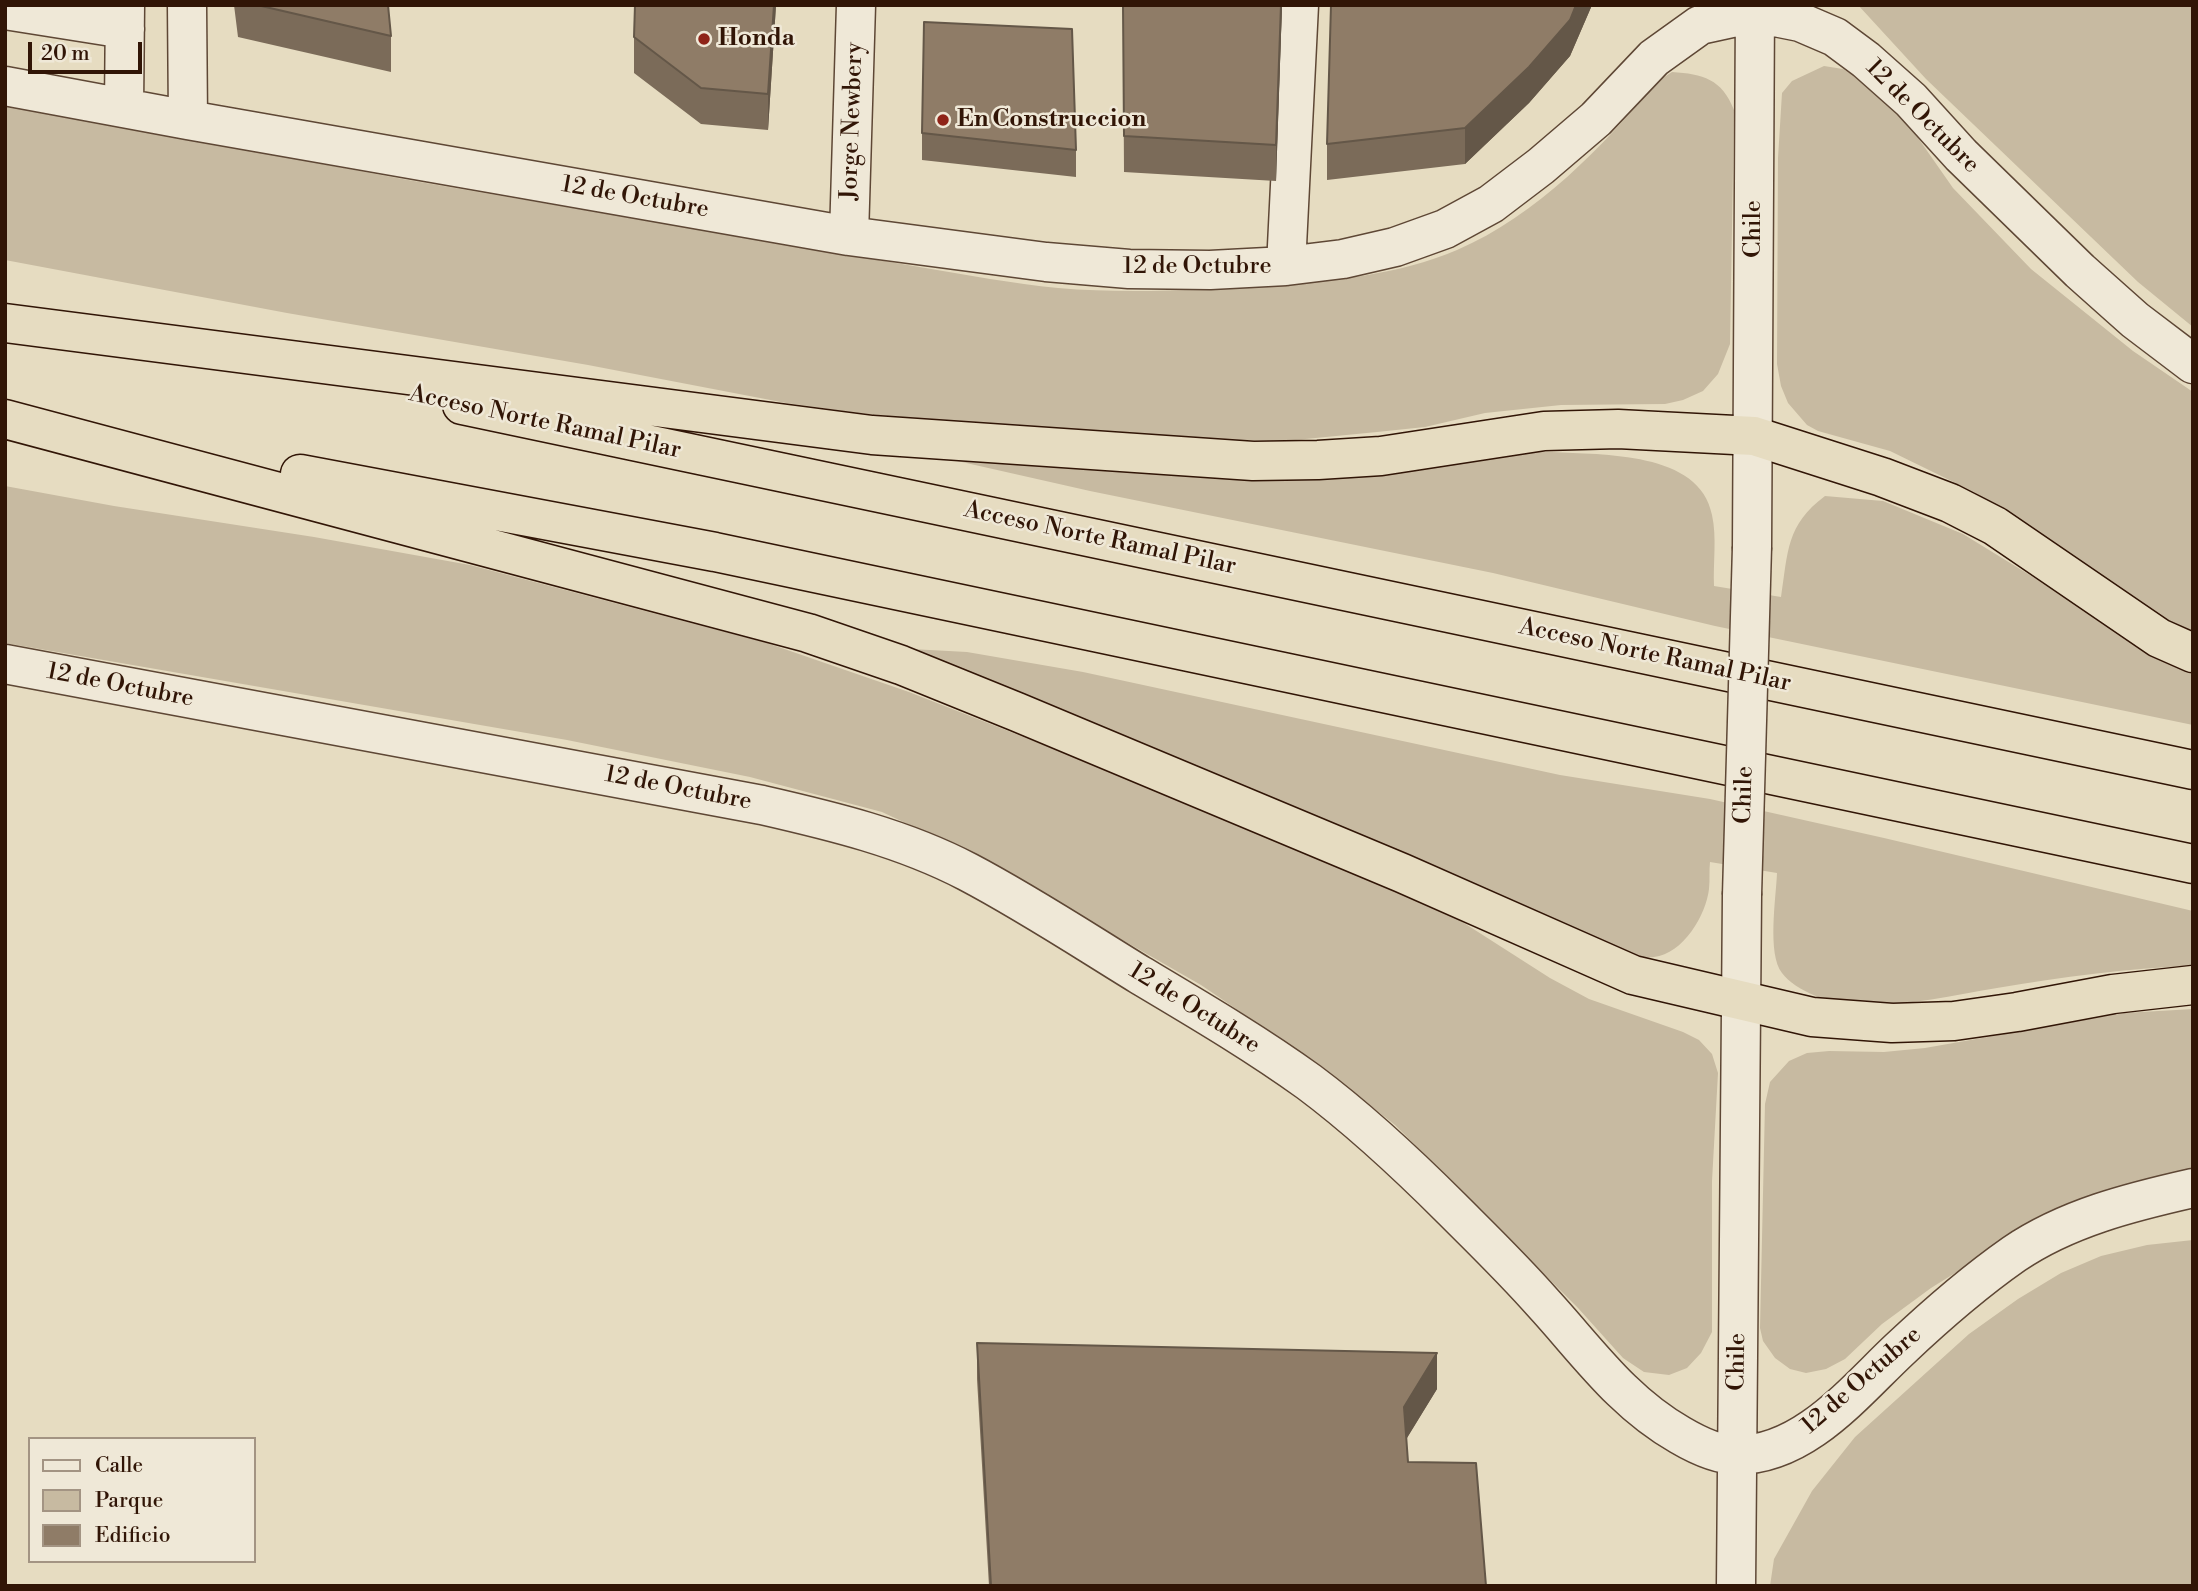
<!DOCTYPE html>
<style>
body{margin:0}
#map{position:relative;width:2198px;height:1591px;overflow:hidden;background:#e6dcc1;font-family:"Libre Bodoni",serif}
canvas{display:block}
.frame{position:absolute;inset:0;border:7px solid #311506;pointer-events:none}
.legend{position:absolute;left:28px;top:1437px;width:228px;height:126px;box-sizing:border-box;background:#efe8d7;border:2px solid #a39483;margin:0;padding:9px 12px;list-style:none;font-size:21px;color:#311506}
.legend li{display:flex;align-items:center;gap:14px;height:35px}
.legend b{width:35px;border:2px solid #a39483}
.scale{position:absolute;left:28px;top:42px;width:114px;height:32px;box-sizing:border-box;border:4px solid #311506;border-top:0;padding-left:9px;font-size:21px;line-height:24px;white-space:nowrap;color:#311506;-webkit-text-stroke:5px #efe8d7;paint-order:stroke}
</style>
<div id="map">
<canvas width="2198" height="1591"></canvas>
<div class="frame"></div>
<ul class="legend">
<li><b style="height:9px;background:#efe8d7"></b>Calle</li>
<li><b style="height:19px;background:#c7baa1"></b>Parque</li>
<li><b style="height:19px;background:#8f7c67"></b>Edificio</li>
</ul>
<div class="scale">20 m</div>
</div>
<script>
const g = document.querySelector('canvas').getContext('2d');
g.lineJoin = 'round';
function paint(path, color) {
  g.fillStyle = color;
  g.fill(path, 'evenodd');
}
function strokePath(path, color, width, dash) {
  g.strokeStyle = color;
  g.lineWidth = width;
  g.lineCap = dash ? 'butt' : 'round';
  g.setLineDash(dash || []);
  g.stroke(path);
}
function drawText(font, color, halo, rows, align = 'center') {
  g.font = font + ' "Libre Bodoni",serif';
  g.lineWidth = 5;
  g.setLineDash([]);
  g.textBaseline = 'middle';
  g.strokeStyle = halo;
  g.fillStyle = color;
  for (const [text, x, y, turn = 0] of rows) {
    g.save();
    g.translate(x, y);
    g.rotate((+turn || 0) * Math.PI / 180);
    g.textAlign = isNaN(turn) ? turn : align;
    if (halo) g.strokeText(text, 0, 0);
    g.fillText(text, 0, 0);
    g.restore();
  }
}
paint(new Path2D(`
 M1858,5h335v322l-55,-45 -212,-203z
 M1824,66l19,3 29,18 37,38 44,63 78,81 102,82 60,41v246l-219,-146 -84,-41 -72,-20 -11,-6 -19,-22 -7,-17 -4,-22 1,-206 4,-65 10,-12z
 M1672,72c31,2 50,7 62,38l-4,234 -12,30 -15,17 -20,9 -18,4 -104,1 -76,8 -60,14 -48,5 -92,9 -72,-1 -274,-19 -81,-8 -72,-10 -198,-38 -301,-52 -282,-53v-155l403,75 582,99c23,3 45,7 68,9 70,6 142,2 212,-3 63,-4 128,-10 187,-35 81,-35 145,-103 201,-169z
 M1552,452c50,3 148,-1 160,63 5,22 1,48 2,71l67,11c7,-45 5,-72 44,-101l58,5 80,33 70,43 88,58 72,34v56l-478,-99 -222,-53 -403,-82 -168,-38z
 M5,486l109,20 200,31 156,28 297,78 142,49 224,88 278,114 53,29 86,55 39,21 94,33 16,8 13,14 6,19 -6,108v151l-11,21 -14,15 -18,7 -25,-3 -21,-14 -45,-50 -183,-183 -75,-59 -119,-81 -227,-130 -92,-43 -132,-35 -183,-37 -562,-97z
 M911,649l56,3 116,20 477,103 150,24 174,39 309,73v55c-66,2 -131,11 -196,22 -47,8 -96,19 -143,17 -22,-1 -59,-14 -72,-32 -15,-19 -6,-75 -5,-100l-67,-11c-1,8 0,18 -1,27 -3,26 -26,65 -55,68 -5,1 -11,0 -17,-1z
 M2193,1009v162l-185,69 -77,48 -49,36 -37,35 -19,10 -20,4 -16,-4 -15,-11 -12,-17 -3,-13 5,-224 5,-22 19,-21 18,-8 22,-2 55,1 41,-4 199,-35z
 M2193,1240v346h-423l4,-27 38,-68 43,-54 114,-103 49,-35 43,-26 40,-17 46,-11z`), '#c7baa1');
const minor = new Path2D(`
 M187,5l1,115
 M5,10l120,19
 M5,86l183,34 661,116 197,26 83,7 81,1 76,-4 57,-7 52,-12 50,-18 46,-25 50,-38 55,-47 58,-61 46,-33 55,-12 45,9 35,15 31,23 45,40 50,55 119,116 55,49 58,44
 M124,108l1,-103
 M849,236l7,-231
 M1286,266l13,-261
 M1752,547l3,-542
 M5,664l757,141c70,16 141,33 206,67 59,31 115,68 172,103 57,34 115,68 169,107 51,38 98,82 143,127 31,31 62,61 91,94 44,48 79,99 137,132 17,10 37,20 57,20 68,0 118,-64 163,-106 36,-34 74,-67 114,-95 53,-36 117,-52 179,-66
 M1736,1586l6,-691`);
const highway = new Path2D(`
 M5,323l867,112 381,26 65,-1 63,-4 163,-25 74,-2 136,7 128,41 68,26 45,23 164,112 34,15
 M462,405l1731,365
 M5,419l803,214 93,32 116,47 385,161 231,102 179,42 80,6 62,-2 63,-9 96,-18 80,-9
 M300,474l415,78 1478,312`);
strokePath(minor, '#5e4735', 41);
strokePath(highway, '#311506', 41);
strokePath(minor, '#efe8d7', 38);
strokePath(highway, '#e6dcc1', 38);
const minorBridge = new Path2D(`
 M1742,895l10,-348`);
strokePath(minorBridge, '#5e4735', 41, []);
strokePath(minorBridge, '#efe8d7', 38);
paint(new Path2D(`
 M234,5h154l3,31v36l-153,-35z
 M776,5l-8,125 -67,-6 -67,-51v-36z
 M1123,5h159l-6,176 -152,-9z
 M1331,5h261l-22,51 -41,47 -64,61 -138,16v-36z
 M922,133l154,17v27l-154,-17z
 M977,1343l460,46 -31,50 2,23 78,124h-497l-12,-207z`), '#7b6b59');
paint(new Path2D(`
 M774,5h2l-8,125v-36z
 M1281,5h1l-6,176v-36z
 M1576,5h16l-22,51 -41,47 -64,61v-36z
 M1437,1353v36l-33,54v-36z`), '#645748');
const building = new Path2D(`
 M257,5h131l3,31z
 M635,5h139l-6,89 -67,-6 -67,-51z
 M1123,5h158l-5,140 -152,-9z
 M1331,5h245l-6,15 -41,47 -64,61 -138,16z
 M924,22l148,7 4,121 -154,-17z
 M977,1343l460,10 -33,54 4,55 68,1 10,123h-495z`);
paint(building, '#8f7c67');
strokePath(building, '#645748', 2);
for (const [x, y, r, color] of [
 [704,39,7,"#8f2418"],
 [943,120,7,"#8f2418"]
]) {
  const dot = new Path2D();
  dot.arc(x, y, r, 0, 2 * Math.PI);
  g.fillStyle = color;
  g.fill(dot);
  strokePath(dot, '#efe8d7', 2.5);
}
drawText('bold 24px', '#311506', '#efe8d7', [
 ["Honda",718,39],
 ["En Construccion",957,120]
], 'left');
drawText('24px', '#311506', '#efe8d7', [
 ["12 de Octubre",1922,117,45],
 ["Jorge Newbery",853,121,-88],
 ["12 de Octubre",635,198,10],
 ["Chile",1754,229,-90],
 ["12 de Octubre",1197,267],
 ["Acceso Norte Ramal Pilar",545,423,12],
 ["Acceso Norte Ramal Pilar",1100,539,12],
 ["Acceso Norte Ramal Pilar",1655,656,12],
 ["12 de Octubre",120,686,11],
 ["12 de Octubre",678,789,11],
 ["Chile",1745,795,-88],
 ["12 de Octubre",1194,1009,32],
 ["Chile",1738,1362,-89],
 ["12 de Octubre",1862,1381,-41]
]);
</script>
